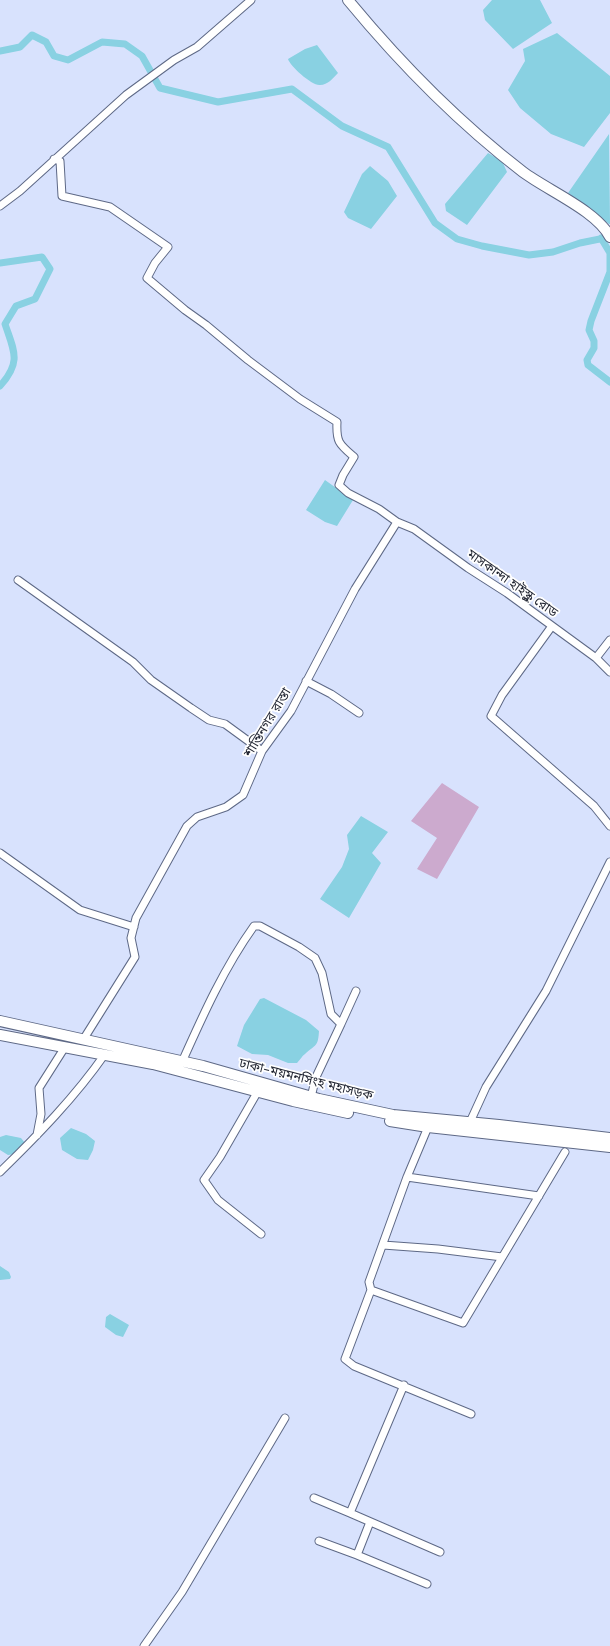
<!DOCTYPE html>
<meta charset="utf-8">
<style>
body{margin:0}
canvas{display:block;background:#d8e2fd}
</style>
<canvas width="610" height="1646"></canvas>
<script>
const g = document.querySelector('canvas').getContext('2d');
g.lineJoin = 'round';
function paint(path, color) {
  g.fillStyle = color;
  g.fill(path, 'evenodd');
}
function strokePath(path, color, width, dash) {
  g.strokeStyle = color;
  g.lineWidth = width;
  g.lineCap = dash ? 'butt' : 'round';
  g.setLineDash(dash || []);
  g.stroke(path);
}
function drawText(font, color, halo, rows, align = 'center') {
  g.font = font + ' "DM Sans","Noto Sans Bengali",sans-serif';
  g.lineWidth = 3.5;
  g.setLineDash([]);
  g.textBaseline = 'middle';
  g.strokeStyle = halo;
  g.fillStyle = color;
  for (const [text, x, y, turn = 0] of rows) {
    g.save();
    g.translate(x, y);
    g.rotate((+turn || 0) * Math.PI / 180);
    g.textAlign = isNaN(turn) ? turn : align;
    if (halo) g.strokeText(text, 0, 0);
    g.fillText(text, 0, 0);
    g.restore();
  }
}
paint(new Path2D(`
 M442,783l37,24 -42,72 -20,-10 20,-31 -26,-17z`), '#ccaace');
paint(new Path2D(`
 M492,0h48l12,23 -39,26 -28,-29 -2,-10z
 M557,33l53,43v37l-26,34 -33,-13 -31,-26 -12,-18 17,-29 -2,-12z
 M317,45l21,28c-5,5 -10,12 -18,12 -8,1 -30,-19 -32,-26l17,-10z
 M609,134l1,90h-1l-41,-31z
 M488,153l14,8 5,11 -40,53 -21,-14 -1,-7z
 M370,166l18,15 9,15 -26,33 -23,-11 -4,-6 18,-38z
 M325,480l28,20 -16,26 -12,-4 -19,-12z
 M361,816l27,16 -16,21 9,10 -32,55 -29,-19 22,-32 7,-18 -2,-14z
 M264,998l42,22 13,11c-1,16 -3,13 -14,23 -3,2 -5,6 -8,9h-9l-20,-8 -16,-1 -15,-8 7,-21 16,-26z
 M71,1128l15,6 9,7 -2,9 -5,10 -11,-1 -15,-9 -2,-12z
 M6,1135l15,3 4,5 -9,11 -8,1 -8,-5v-13z
 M0,1266l9,6 2,5 -1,2 -10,1z
 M110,1314l19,11 -6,12 -7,-2 -11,-8 1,-10z`), '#89d1e2');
strokePath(new Path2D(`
 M0,51l20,-4 12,-12 14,7 8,14 14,4 34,-18 23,2 17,12 18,32 58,14 74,-13 50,37 46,21 47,76 22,16 25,7 47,9 24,-3 27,-9 30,-6
 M601,238l9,15v19l-19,49 -2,9 5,11v7l-7,12 1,5 22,17
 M0,263l42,-6 8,12 -15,30 -19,7 -11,18c9,27 17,38 -5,62`), '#89d1e2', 7);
const street = new Path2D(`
 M54,159l6,2 2,35 48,11 58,40 -13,16 -8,15 38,32 21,15 42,35 52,39 37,23c-1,20 2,22 17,35l-11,18 -4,10 9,8 31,16 18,13 17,7 54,39 39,25 89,65 14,14
 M0,206l20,-15 106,-96 48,-35 23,-13 54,-47
 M18,580l115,82 18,18 40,28 18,12 16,4 37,27
 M552,626l-50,69 -11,21 103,90 16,20
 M596,658l14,-18
 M306,681l25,13 28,19
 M0,853l80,57 54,17
 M341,1024l15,-33
 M83,1040l52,-83 -4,-19 5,-20 51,-92 10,-9 29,-10 17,-12 19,-44 29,-40 64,-122 42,-67
 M182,1062c21,-47 42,-94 72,-136h6l39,21 16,11 7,15 9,41 10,10 -25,53 -5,20
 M258,1091l-38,66 -16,23 14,20 43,34
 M470,1122l16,-35 60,-96 64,-129
 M428,1127l-21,50 -38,105 2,8 -26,69 9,7 117,48
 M37,1135l4,-21 -2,-26 26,-41
 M0,1172c38,-37 75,-75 105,-118
 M407,1177l132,19
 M383,1245l55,4 64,8
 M371,1290l92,33 102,-171
 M404,1385l-54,128 90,39
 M314,1498l36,15
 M370,1522l-13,33 70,29
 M319,1541l38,14
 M144,1646l38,-54 103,-174`);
const secondary = new Path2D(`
 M348,0c52,63 110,122 175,172 24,18 74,39 87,65
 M0,1021l203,45 116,33 74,16 106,10 111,13
 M0,1035l153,29 140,37 55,12
 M390,1121l38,6 182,20`);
strokePath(street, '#5e6986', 9);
strokePath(secondary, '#5e6986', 12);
strokePath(street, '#fff', 7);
strokePath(secondary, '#fff', 10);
drawText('13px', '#1f2330', '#fff', [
 ["মাসকান্দা হাইস্কুল রোড",512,584,35],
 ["শান্তিনগর রাস্তা",268,723,-59],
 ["ঢাকা-ময়মনসিংহ মহাসড়ক",306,1080,14]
]);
</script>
